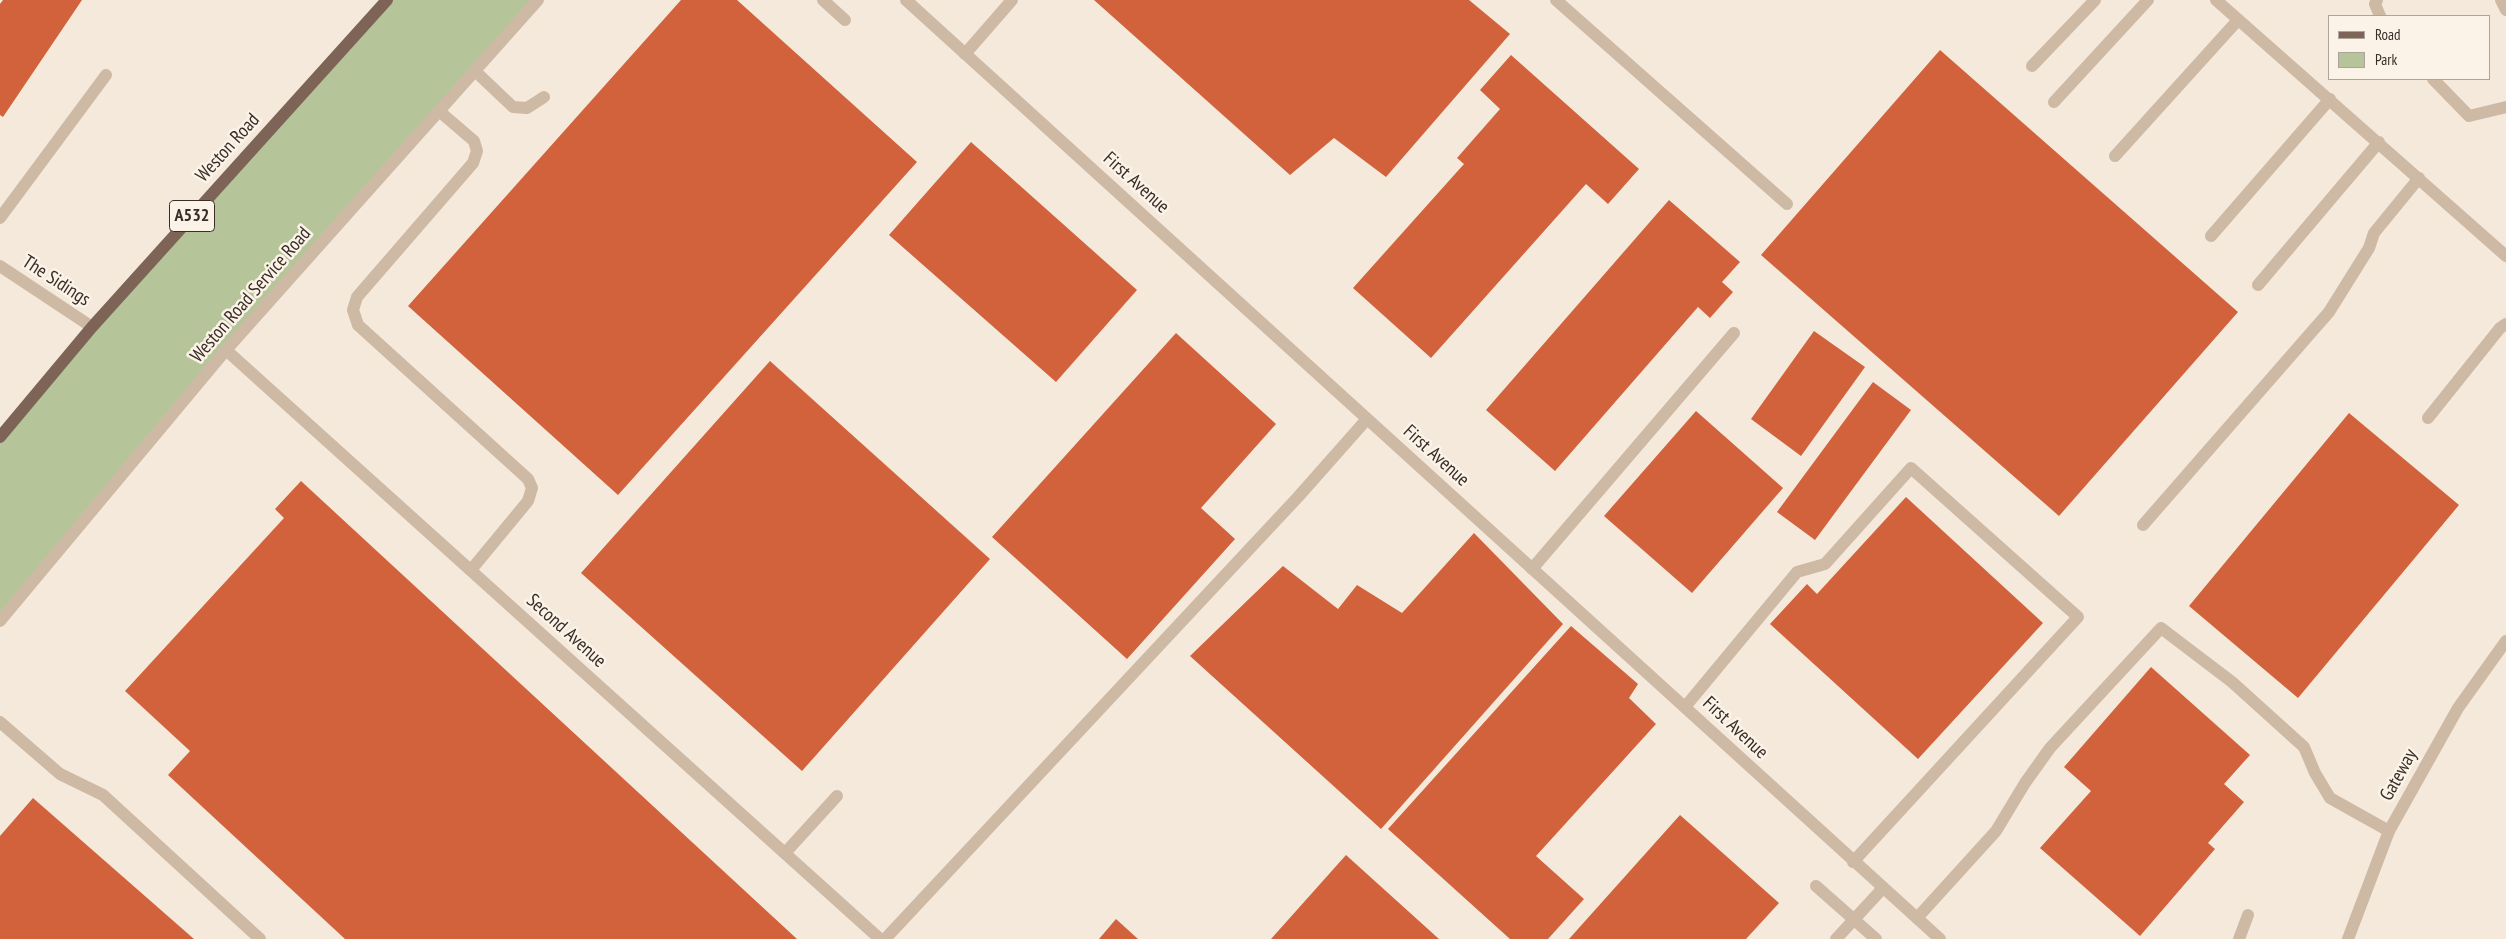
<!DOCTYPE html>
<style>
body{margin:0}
#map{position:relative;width:2506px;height:939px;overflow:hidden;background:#f4e9db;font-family:"PT Sans Narrow",sans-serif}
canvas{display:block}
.legend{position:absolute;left:2328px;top:15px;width:162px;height:65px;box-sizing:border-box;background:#fbf3e8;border:1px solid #ada49b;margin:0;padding:6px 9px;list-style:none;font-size:15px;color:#392d27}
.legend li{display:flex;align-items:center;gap:10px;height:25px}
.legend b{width:25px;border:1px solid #ada49b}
</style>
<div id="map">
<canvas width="2506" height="939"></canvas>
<ul class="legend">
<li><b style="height:6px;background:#7d6457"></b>Road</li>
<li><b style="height:14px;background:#b6c599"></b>Park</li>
</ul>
</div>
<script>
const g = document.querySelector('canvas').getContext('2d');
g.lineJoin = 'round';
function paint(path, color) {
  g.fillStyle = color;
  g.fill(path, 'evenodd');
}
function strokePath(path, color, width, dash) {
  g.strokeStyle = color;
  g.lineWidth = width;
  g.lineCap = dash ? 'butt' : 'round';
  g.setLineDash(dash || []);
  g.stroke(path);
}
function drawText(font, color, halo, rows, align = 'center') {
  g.font = font + ' "PT Sans Narrow",sans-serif';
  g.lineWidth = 5;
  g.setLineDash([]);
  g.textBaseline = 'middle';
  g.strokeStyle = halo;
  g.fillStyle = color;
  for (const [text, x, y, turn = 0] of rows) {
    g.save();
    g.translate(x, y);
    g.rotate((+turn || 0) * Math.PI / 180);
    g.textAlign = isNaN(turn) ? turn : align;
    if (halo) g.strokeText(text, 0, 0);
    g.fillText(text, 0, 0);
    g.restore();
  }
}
paint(new Path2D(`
 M387,0h151l-99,111 -439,510v-184z`), '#b6c599');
paint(new Path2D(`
 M3,0h79l-79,117 -3,-2v-111z
 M681,0h56l180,162 -299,333 -210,-189z
 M1094,0h375l41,34 -124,143 -52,-39 -44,37z
 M1940,50l298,262 -179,204 -298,-261z
 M1511,55l128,114 -31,35 -22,-20 -155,174 -78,-70 111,-124 -7,-6 43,-49 -20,-19z
 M971,142l166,148 -81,92 -167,-147z
 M1669,200l71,62 -18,20 11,10 -23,26 -12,-11 -143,164 -69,-61z
 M1814,331l51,36 -64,89 -50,-37z
 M1176,333l100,91 -75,84 34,31 -108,120 -135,-122z
 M770,361l220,198 -188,212 -221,-198z
 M1873,382l38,28 -96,130 -38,-28z
 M1696,411l87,77 -91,105 -88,-77z
 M2349,413l110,92 -161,193 -109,-92z
 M301,481l496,458h-452l-177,-164 22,-24 -65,-60 159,-173 -9,-9z
 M1906,497l137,126 -125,136 -148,-135 37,-40 10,10z
 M1474,533l89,91 -182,205 -191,-173 93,-90 55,43 19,-24 45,28z
 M1571,626l67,58 -9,14 27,26 -120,132 48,43 -36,40h-38l-122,-110z
 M2151,667l99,88 -26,29 20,18 -36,41 7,6 -75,87 -100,-88 51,-57 -27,-24z
 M33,798l161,141h-194v-103z
 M1680,815l99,88 -33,36h-177z
 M1346,855l93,84h-168z
 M1116,919l22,20h-39z`), '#d2623b');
strokePath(new Path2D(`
 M823,0l22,20
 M1556,0l231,204
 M2216,0l290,256
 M2377,0l-2,4 5,12
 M2501,0l5,10
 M965,54l47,-54
 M2032,66l63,-66
 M475,71l38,36 14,1 17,-11
 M2433,79l36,37 37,-9
 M2054,102l94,-102
 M439,111l35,30 3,10 -4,12 -116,134 -4,13 5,15 170,154 4,9 -4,13 -57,69
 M2115,156l123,-136
 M0,218l106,-143
 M2211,236l119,-137
 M0,266l92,61
 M2258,285l121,-143
 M2428,418l72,-90 6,-4
 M2143,525l186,-213 40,-64 5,-15 45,-55
 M1532,569l202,-236
 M1685,707l112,-135 28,-8 86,-96 167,149 -225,245
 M0,722l60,52 43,21 157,144
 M785,853l52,-57
 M1816,886l60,53
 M1917,918l79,-87 29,-48 25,-35 111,-120 71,54 72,65 11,26 15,25 59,33
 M885,939l413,-442 69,-78
 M1836,939l47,-51
 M2239,939l9,-24`), '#ceb9a5', 12);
strokePath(new Path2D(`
 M906,0l1034,939
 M226,350l654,589
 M0,621l226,-271 312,-350
 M2348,939l41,-108 69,-123 48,-67`), '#ceb9a5', 12);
strokePath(new Path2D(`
 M0,437l92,-110 295,-327`), '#7d6457', 12);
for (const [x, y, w] of [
 [192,216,45]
]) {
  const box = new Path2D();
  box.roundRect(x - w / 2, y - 15.5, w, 31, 4);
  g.fillStyle = '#fbf3e8';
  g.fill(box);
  strokePath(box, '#392d27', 1);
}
drawText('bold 18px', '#392d27', null, [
 ["A532",192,216]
]);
drawText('19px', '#392d27', '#fbf3e8', [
 ["Weston Road",228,148,-48],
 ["First Avenue",1136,183,42],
 ["The Sidings",56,281,33],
 ["Weston Road Service Road",251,295,-49],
 ["First Avenue",1436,456,42],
 ["Second Avenue",566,631,42],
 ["First Avenue",1735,728,43],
 ["Gateway",2399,775,-61]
]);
</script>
